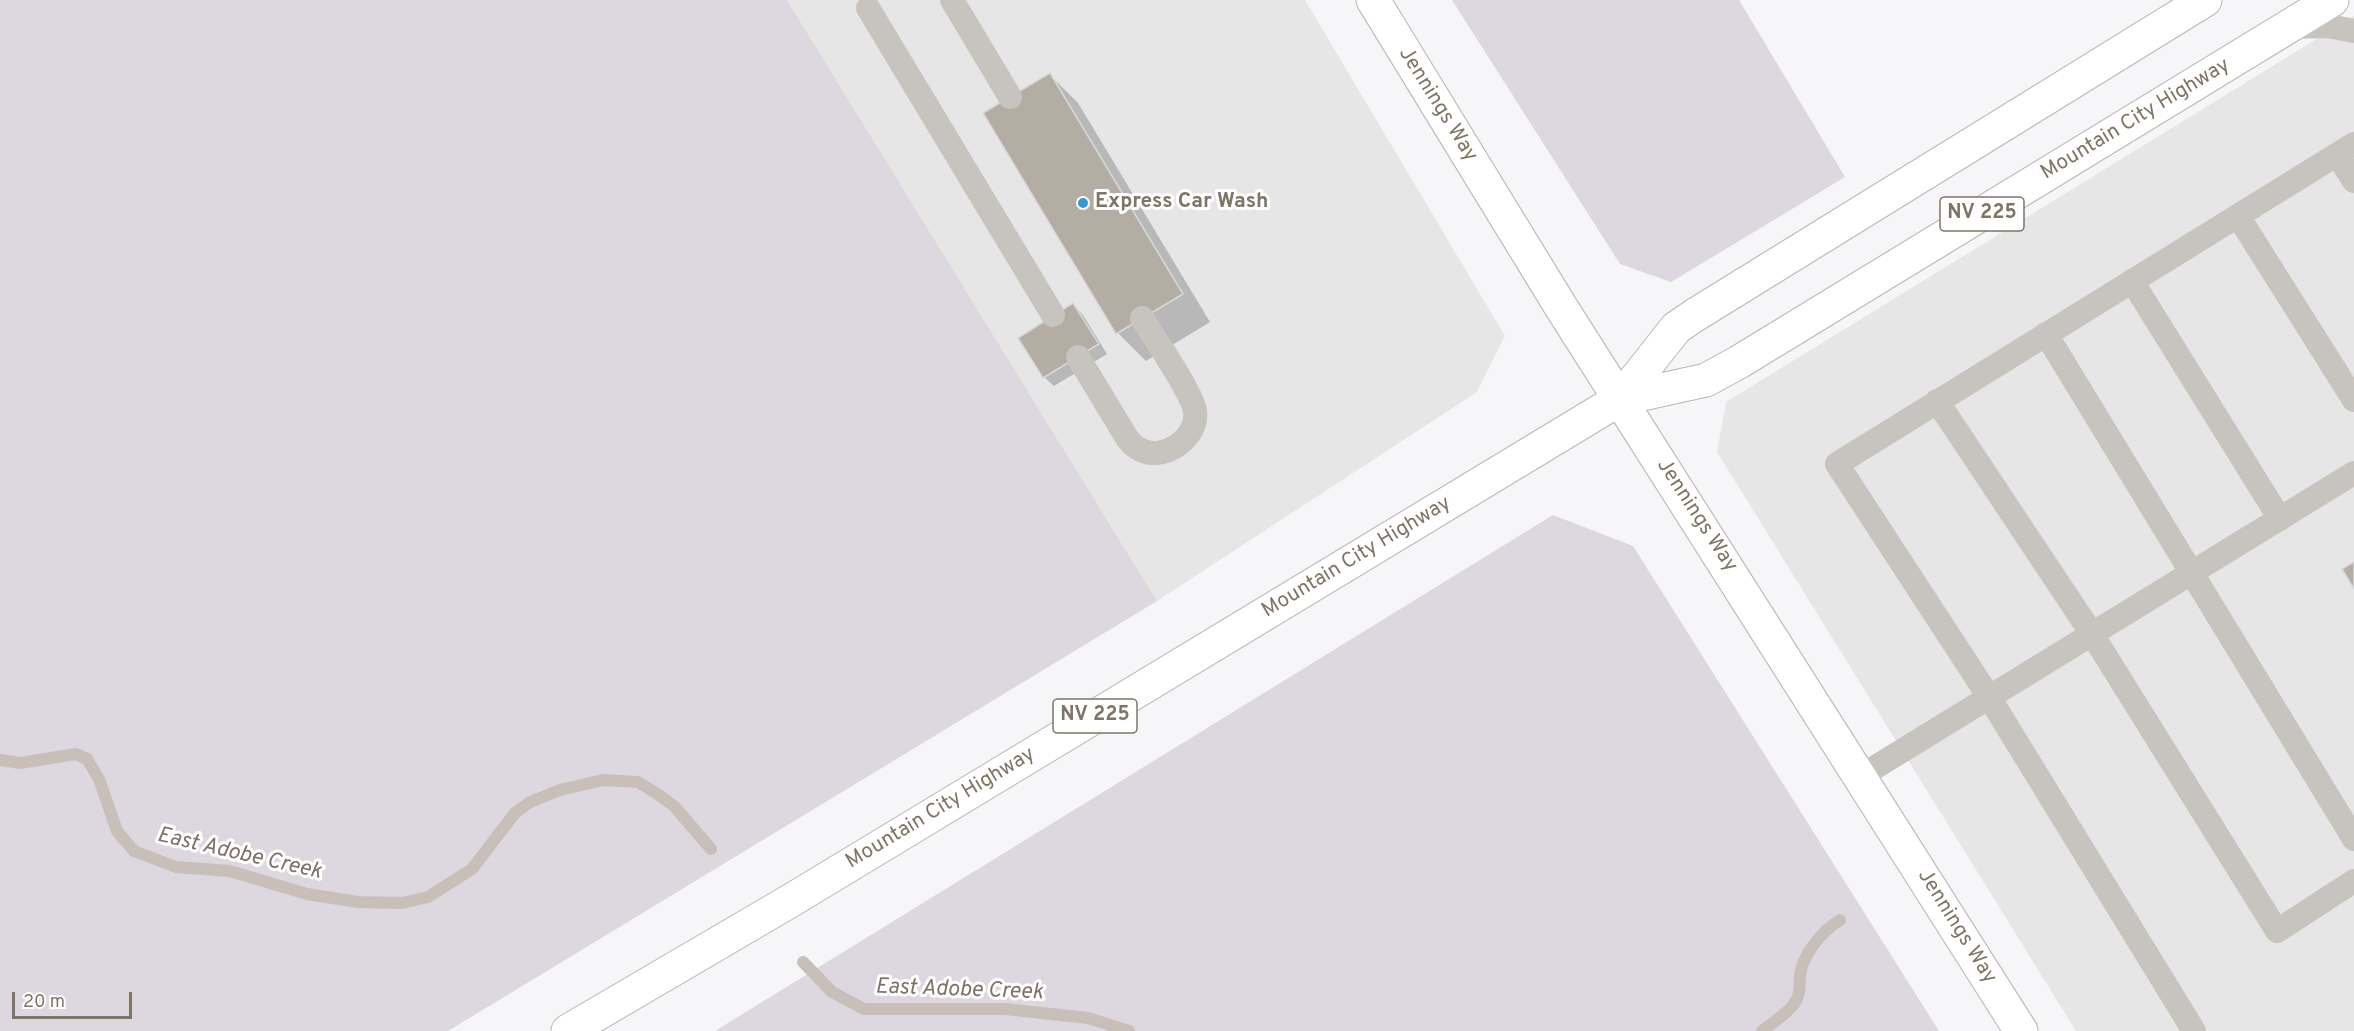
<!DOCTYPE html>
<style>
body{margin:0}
#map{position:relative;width:2354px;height:1031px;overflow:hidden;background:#f6f5f8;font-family:Overpass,sans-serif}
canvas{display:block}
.scale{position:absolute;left:12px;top:992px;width:120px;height:27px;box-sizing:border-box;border:3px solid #7f7565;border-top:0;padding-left:8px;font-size:18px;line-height:21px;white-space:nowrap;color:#7f7565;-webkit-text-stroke:4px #fff;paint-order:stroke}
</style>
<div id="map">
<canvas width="2354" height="1031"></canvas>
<div class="scale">20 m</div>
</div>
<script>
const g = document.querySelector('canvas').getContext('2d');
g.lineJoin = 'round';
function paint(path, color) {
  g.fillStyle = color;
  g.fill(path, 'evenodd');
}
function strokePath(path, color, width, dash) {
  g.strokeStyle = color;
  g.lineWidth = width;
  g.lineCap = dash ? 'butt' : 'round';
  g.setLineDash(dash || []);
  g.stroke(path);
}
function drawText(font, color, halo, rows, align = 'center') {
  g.font = font + ' Overpass,sans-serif';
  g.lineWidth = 6;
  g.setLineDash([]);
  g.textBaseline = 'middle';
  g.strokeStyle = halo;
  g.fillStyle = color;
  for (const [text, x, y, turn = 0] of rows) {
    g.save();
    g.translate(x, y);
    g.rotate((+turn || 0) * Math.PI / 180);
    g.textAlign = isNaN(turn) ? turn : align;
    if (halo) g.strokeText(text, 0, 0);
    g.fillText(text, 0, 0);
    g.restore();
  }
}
paint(new Path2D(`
 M787,0h518l200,336 -28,56 -320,209z
 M2354,16v1015h-278l-359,-579 9,-50z`), '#e7e6e6');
paint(new Path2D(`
 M0,0h787l370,601 -709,430h-448z
 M1452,0h287l106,177 -174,105 -51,-18z
 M1553,515l80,31 306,485h-1224z`), '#ddd7df');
paint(new Path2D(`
 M1050,75l28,28 132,219 -64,39 -28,-28z
 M1073,305l10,10 24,39 -53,32 -10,-9z`), '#0003');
strokePath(new Path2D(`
 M0,760l20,3 56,-9 11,5 12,20 18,52 17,20 42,16 54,4 77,23 51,8 44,1 26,-6 44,-28 43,-56 15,-11 30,-12 43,-10 35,2 18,11 18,13 37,43
 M803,962l29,30 32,17h141l83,9 41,13
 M1762,1031c10,-8 25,-17 32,-27 7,-10 5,-17 6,-28 2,-21 22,-45 40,-56`), '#c8bfb9', 12);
const building = new Path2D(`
 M1050,73l133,221 -67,40 -133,-221z
 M1073,303l26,41 -56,34 -25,-40z
 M2354,562v27l-12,-20z`);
paint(building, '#b3ada4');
strokePath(building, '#d8d8da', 1.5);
const secondary = new Path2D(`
 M1373,0l188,307 460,724`);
const primary = new Path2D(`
 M1620,399l56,-71 19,-13 510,-315
 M568,1031l222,-130 830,-502 86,-19 33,-18 593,-362`);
strokePath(secondary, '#bab6b0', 35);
strokePath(primary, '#bab7b1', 35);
strokePath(new Path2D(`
 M952,0l58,97
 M868,8l185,307
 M2288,27l40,-1 26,5
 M2337,155l17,26
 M2238,216l116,184
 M2132,281l148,238
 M2046,334l308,505
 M1078,357l49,81c4,5 8,10 14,12 23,12 58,-13 54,-39 -3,-19 -41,-73 -53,-93
 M1937,401l155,233 185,297 77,-50
 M1861,776l493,-303
 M2194,1031l-205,-334 -152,-233 517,-320`), '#c7c4bf', 24);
strokePath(secondary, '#fff', 33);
strokePath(primary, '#fff', 33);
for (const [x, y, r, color] of [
 [1083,203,6,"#3599d9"]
]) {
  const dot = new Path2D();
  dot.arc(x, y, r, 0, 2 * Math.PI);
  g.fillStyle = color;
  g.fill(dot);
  strokePath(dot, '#fff', 2);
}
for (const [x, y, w] of [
 [1982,214,84],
 [1095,716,84]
]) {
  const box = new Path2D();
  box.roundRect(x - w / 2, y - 17, w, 34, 4.5);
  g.fillStyle = '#fff';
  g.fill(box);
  strokePath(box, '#7f7565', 1.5);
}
drawText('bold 20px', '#7f7565', null, [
 ["NV 225",1982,214],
 ["NV 225",1095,716]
]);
drawText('21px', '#7f7565', '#fff', [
 ["Jennings Way",1437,105,58],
 ["Mountain City Highway",2136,120,-31],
 ["Jennings Way",1696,516,57],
 ["Mountain City Highway",1357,558,-31],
 ["Mountain City Highway",941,809,-31],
 ["Jennings Way",1956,927,58]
]);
drawText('bold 21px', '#7f7565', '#fff', [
 ["Express Car Wash",1095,203]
], 'left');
drawText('italic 22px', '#807065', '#fff', [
 ["East Adobe Creek",239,855,13],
 ["East Adobe Creek",959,991,2]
]);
</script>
